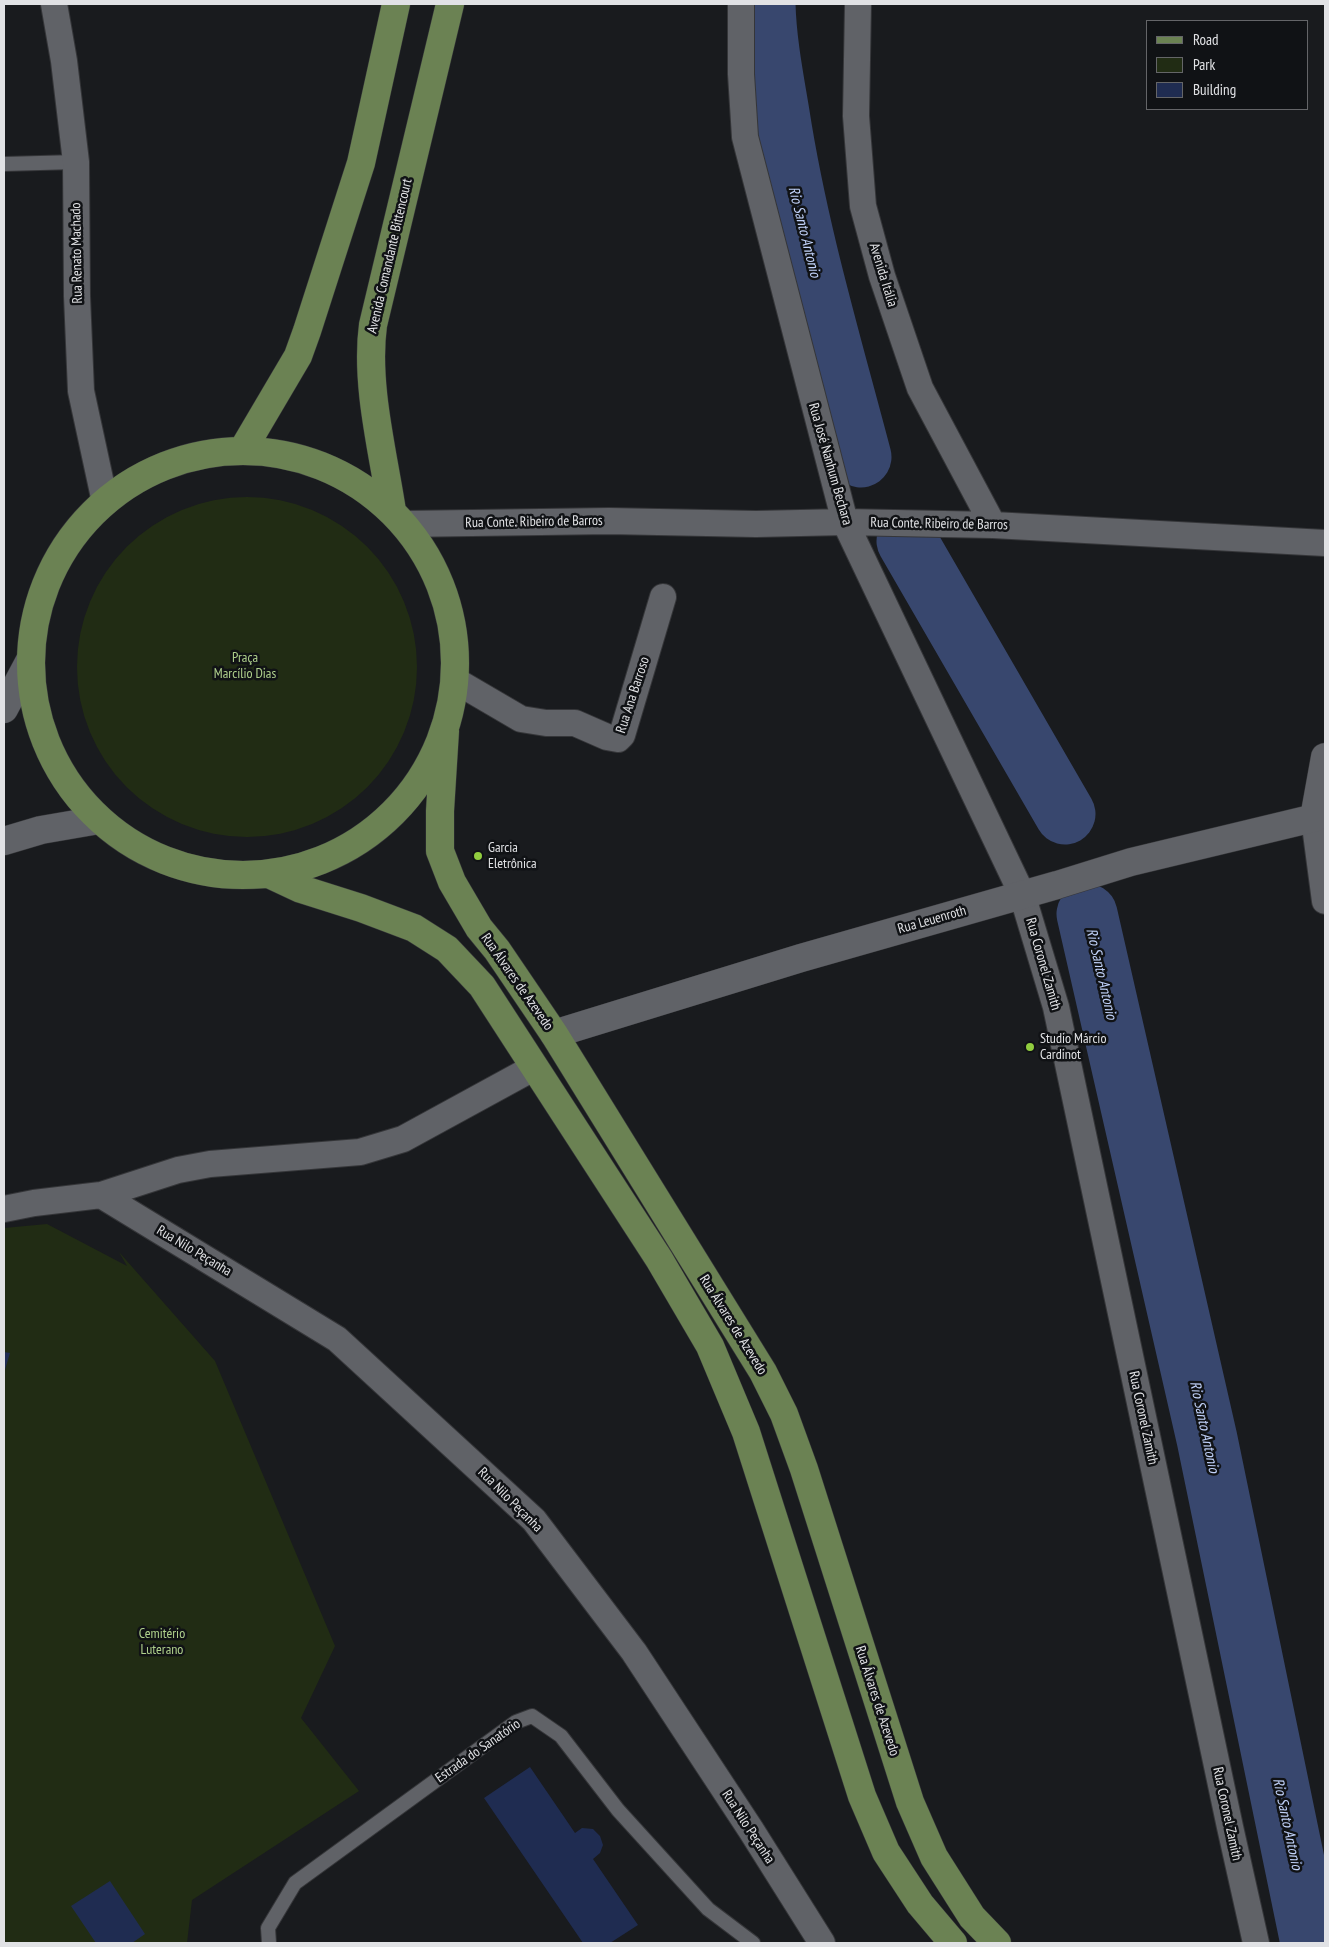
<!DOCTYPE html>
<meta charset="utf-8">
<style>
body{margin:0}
#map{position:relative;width:1329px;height:1947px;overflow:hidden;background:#191b1e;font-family:"PT Sans Narrow",sans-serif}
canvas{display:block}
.frame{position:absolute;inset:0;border:5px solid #e1e2e5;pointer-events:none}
.legend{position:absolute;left:1146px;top:20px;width:162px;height:90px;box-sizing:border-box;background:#101215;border:1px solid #646568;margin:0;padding:6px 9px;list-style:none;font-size:15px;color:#e1e2e5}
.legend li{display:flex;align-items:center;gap:10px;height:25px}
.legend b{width:25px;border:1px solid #646568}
</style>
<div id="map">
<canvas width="1329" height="1947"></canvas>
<div class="frame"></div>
<ul class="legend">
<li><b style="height:6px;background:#6b8253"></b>Road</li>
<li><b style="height:14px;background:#212c14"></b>Park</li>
<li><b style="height:14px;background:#1f2c51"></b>Building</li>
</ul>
</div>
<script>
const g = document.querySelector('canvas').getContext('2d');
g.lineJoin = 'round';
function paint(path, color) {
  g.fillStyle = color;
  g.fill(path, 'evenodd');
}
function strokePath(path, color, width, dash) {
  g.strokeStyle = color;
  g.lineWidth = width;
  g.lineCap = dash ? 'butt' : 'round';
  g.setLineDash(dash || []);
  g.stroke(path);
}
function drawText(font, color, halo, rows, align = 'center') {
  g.font = font + ' "PT Sans Narrow",sans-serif';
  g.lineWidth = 5;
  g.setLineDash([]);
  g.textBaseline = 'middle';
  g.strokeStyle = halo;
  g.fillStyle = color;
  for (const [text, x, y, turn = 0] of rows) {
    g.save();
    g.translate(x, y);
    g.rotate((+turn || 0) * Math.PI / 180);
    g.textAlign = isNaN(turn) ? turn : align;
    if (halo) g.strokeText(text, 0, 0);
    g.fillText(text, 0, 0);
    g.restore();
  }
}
paint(new Path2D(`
 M77 667a170 170 0 1 1 340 0a170 170 0 1 1-340 0Z
 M47,1224l80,42 -8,-14 96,109 120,285 -34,72 58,73 -167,109 -5,43h-183v-715z`), '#212c14');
strokePath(new Path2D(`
 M765,4c1,37 8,73 14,109 18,117 52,230 82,344
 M907,541l158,273
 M1087,914l120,525 104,504`), '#38476e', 61);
paint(new Path2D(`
 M4,1352l6,1 -6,20z
 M530,1767l45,66 7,-5 11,1 7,7 3,9 -3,8 -7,6 45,66 -28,18h-27l-99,-145z
 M110,1881l35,53 -13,9h-36l-25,-37z`), '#1f2c51');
const lane = new Path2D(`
 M4,164l72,-2
 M269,1943l-1,-15 27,-45 221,-161 16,-6 29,20 57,74 90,99 45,34`);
const street = new Path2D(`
 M54,4l10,57 12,101 1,134 4,95 24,111
 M741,4v70l4,63 100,385 177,372 34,113 174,820 26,116
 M858,4l-2,112 7,90 19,70 38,112 73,137
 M403,524l206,-3 147,3 89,-2 148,3 332,18
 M456,681l65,38 25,4h29l32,14 11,2 4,-4 41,-138
 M1314,818l11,83
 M101,1195l236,144 197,181 100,132 117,178 71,113
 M4,1209l30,-6 67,-8 77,-25 32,-6 150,-12 43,-13 130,-71`);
const secondary = new Path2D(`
 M4,709l25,-47
 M4,841l37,-11 58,-10
 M554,1034l247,-76 256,-73 74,-23 183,-44 11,-61`);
const primary = new Path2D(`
 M242,451l56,-95 9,-25 54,-168 35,-159
 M31 663a212 212 0 1 1 424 0a212 212 0 1 1-424 0Z
 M392,511c-9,-59 -27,-127 -19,-186l77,-321
 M445,731l-5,80v40l12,31 27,46 18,22 57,84 209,338 21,42 20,55 106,333 24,55 38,60 25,26
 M269,874l32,15 60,19 53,20 33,21 35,37 177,273 51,87 36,86 116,364 24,56 34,52 33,39`);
strokePath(lane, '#353639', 16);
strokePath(street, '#353639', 28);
strokePath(secondary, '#353639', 29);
strokePath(primary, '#353639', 29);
strokePath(lane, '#606267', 14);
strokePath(street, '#606267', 26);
strokePath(secondary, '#606267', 28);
strokePath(primary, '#6b8253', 28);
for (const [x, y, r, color] of [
 [478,856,5,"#91cd3f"],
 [1030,1047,5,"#91cd3f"]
]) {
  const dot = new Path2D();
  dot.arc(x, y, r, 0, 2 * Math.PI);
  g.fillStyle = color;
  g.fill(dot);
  strokePath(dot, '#101215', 2);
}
drawText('14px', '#e1e2e5', '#101215', [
 ["Rua Renato Machado",77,253,-91],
 ["Avenida Comandante Bittencourt",390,256,-77],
 ["Avenida Itália",883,275,73],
 ["Rua José Nanhum Bechara",830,464,74],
 ["Rua Conte. Ribeiro de Barros",534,522,-1],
 ["Rua Conte. Ribeiro de Barros",939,524,1],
 ["Rua Ana Barroso",633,695,-72],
 ["Rua Leuenroth",932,920,-16],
 ["Rua Coronel Zamith",1043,964,74],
 ["Rua Álvares de Azevedo",517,982,55],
 ["Rua Nilo Peçanha",194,1251,31],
 ["Rua Álvares de Azevedo",733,1325,58],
 ["Rua Coronel Zamith",1143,1418,78],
 ["Rua Nilo Peçanha",510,1500,45],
 ["Rua Álvares de Azevedo",877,1701,72],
 ["Estrada do Sanatório",478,1751,-35],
 ["Rua Coronel Zamith",1227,1814,78],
 ["Rua Nilo Peçanha",748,1827,57]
]);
drawText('14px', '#afd08c', '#101215', [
 ["Praça",245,658],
 ["Marcílio Dias",245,674],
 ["Cemitério",162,1634],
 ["Luterano",162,1650]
]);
drawText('14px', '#e1e2e5', '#101215', [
 ["Garcia",488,848],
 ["Eletrônica",488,864],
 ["Studio Márcio",1040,1039],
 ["Cardinot",1040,1055]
], 'left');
drawText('italic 15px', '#c1d2fa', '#101215', [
 ["Rio Santo Antonio",804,232,76],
 ["Rio Santo Antonio",1101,974,77],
 ["Rio Santo Antonio",1204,1427,78],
 ["Rio Santo Antonio",1287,1824,78]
]);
</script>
